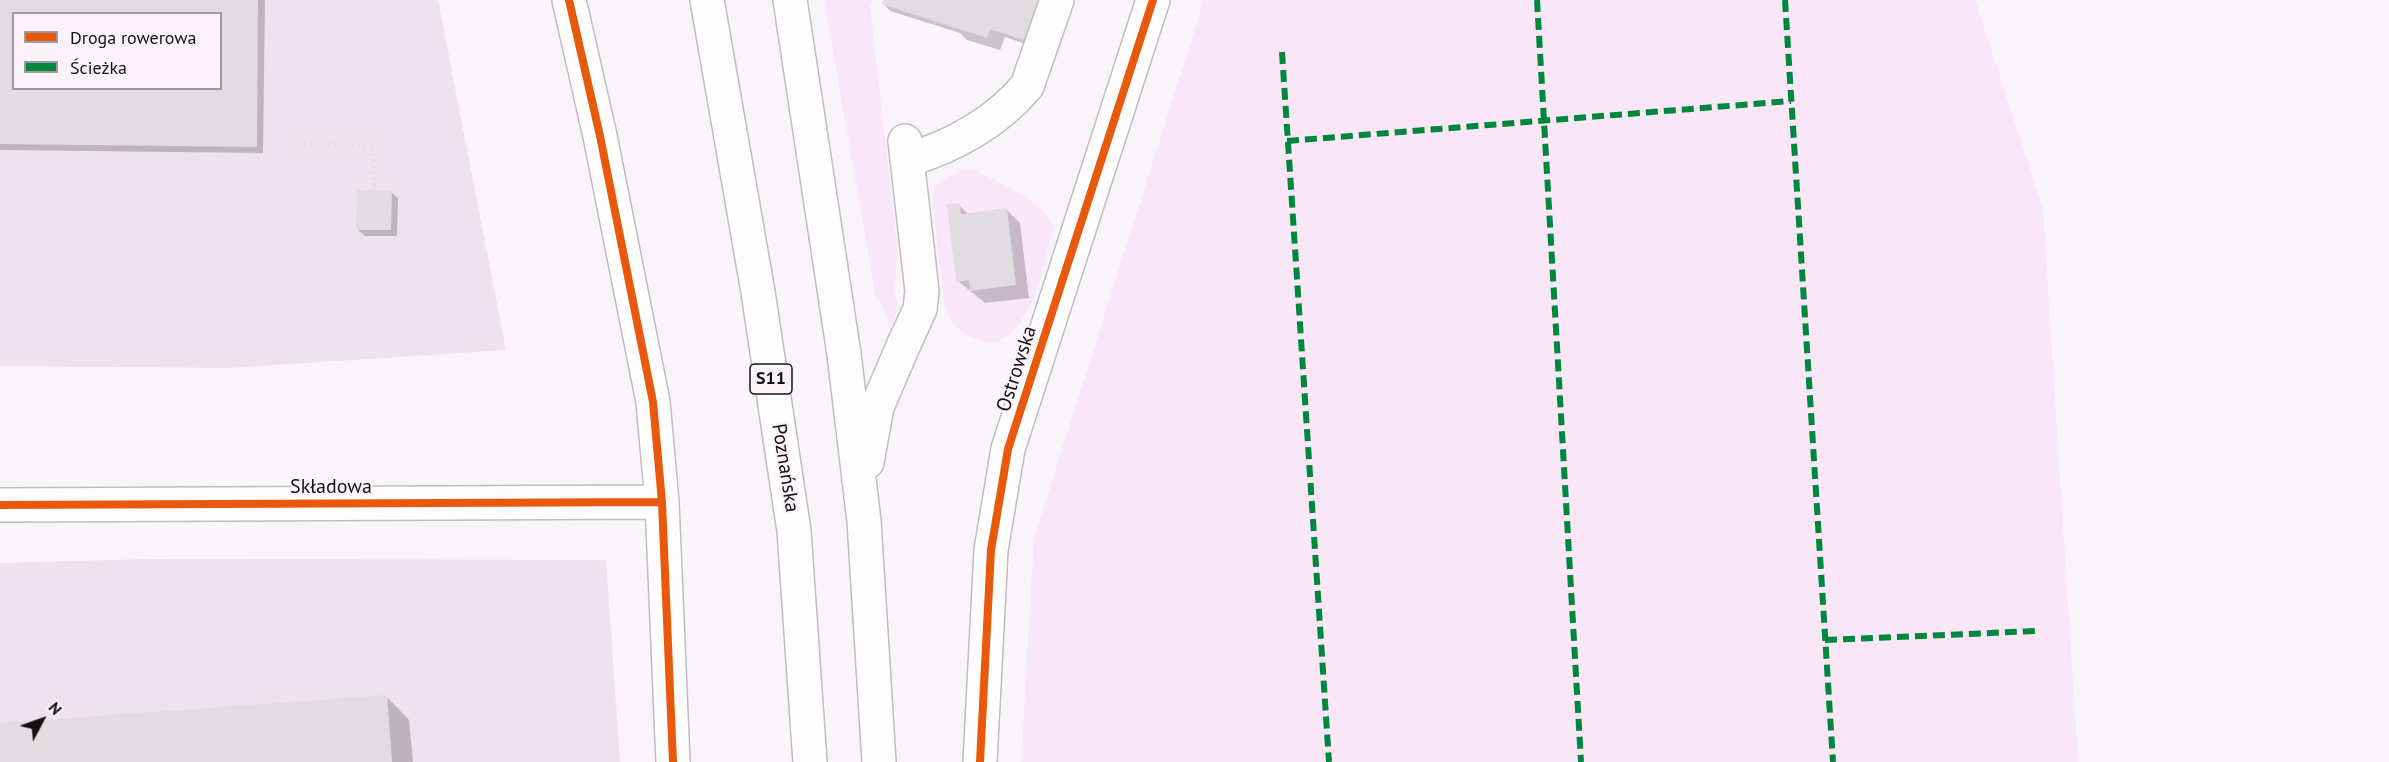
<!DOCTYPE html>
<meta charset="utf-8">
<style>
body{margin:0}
#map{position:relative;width:2389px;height:762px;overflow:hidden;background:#f9f4f9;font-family:"PT Sans",sans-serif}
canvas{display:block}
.legend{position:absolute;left:12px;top:12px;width:210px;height:78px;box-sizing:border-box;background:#fbf2fa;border:2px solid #9f989e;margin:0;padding:8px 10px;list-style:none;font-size:18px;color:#151214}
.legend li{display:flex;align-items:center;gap:12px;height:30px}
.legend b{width:30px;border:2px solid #9f989e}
.north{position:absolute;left:12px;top:690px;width:60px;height:60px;-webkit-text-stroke:4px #fbf2fa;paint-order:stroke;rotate:49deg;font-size:16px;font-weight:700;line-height:24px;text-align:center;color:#151214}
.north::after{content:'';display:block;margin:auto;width:21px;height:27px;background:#151214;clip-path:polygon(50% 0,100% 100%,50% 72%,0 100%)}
</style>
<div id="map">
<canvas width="2389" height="762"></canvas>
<ul class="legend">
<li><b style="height:8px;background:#e8590c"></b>Droga rowerowa</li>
<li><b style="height:8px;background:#00873e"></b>Ścieżka</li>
</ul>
<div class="north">N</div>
</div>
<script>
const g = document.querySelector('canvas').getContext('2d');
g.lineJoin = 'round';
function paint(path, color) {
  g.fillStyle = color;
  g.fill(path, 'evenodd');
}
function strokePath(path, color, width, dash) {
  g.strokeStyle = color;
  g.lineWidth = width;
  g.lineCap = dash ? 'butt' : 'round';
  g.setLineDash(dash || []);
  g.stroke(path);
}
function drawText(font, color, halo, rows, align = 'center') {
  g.font = font + ' "PT Sans",sans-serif';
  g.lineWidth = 4.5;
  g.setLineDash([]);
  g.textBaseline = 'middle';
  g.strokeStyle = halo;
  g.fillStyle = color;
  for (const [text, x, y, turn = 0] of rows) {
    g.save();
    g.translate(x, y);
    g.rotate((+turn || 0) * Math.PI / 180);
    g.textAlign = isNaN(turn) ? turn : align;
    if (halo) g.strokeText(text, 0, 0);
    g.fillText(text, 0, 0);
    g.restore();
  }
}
paint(new Path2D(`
 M0,0h438l68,350 -277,18 -229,-2zM14,14h206v74h-206z
 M150,559l456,1 14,202h-620v-199z`), '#ede3ec');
paint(new Path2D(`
 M824,0h48l-2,6 27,237 -2,56 5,1 -7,24 -3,3 -8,-23 -6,-6z
 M1204,0h771l68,208 35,554h-1057l13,-224z
 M971,170c20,5 80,37 83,58 -10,34 -26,131 -78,111 -17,-6 -25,-16 -31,-32l-13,-108c3,-21 19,-26 39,-29z`), '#f9e7f7');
paint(new Path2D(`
 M0,0h265l-2,153 -263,-3zM14,14h206v74h-206z
 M885,0h116l39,49 -35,-12 -5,13 -33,-10 -7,-7 -70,-22 -6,-7z
 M391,192l7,6 -1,38h-32l-7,-6z
 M959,205l10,10 38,-5 13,13 9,75 -44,5 -27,-22z
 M386,696l23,24 4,42h-413v-37z`), '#0003');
paint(new Path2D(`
 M0,0h258l-1,147 -257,-3zM14,14h206v74h-206z
 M883,0h164l-14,43 -43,-14 -3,9 -105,-34z
 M357,190h35l-1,40h-35z
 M960,203l1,11 46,-6 9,77 -46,6 -1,-11 -13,2 -9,-78z
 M387,695l5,67h-392v-39z`), '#e0dce0');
const minor = new Path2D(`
 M569,0l31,136 53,266 9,100 11,260
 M907,160c45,-13 90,-38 120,-74l30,-86
 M904,344l16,-35 2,-18 -17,-150
 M0,505l662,-3
 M980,762l11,-212 17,-101 145,-449`);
const highway = new Path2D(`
 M707,0l51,292 36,239 16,231
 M790,0l54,354 20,167 15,241
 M867,462l10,-55 27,-63`);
strokePath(minor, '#c0bcc0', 36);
strokePath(highway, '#c0bcc0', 36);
strokePath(new Path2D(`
 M292,144l81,1 1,45`), '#e0dee0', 4, [1.5, 4.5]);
strokePath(minor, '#fefdfe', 33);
strokePath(highway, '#fefdfe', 33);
strokePath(new Path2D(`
 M1537,0l44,762
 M1785,0l48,762
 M1282,52l47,710
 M1287,141l504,-40
 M1825,640l212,-9`), '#00873e', 6, [12, 6]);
strokePath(new Path2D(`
 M569,0l31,136 53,266 9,100 11,260
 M0,505l662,-3
 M980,762l11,-212 17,-101 145,-449`), '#e8590c', 8);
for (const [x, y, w] of [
 [771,379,42]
]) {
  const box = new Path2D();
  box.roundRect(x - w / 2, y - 15, w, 30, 4.5);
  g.fillStyle = '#fbf2fa';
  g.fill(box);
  strokePath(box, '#151214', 1.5);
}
drawText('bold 18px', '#151214', null, [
 ["S11",771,379]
]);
drawText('20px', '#151214', '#fbf2fa', [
 ["Ostrowska",1017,369,-72],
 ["Poznańska",785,468,81],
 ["Składowa",331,487]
]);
</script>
